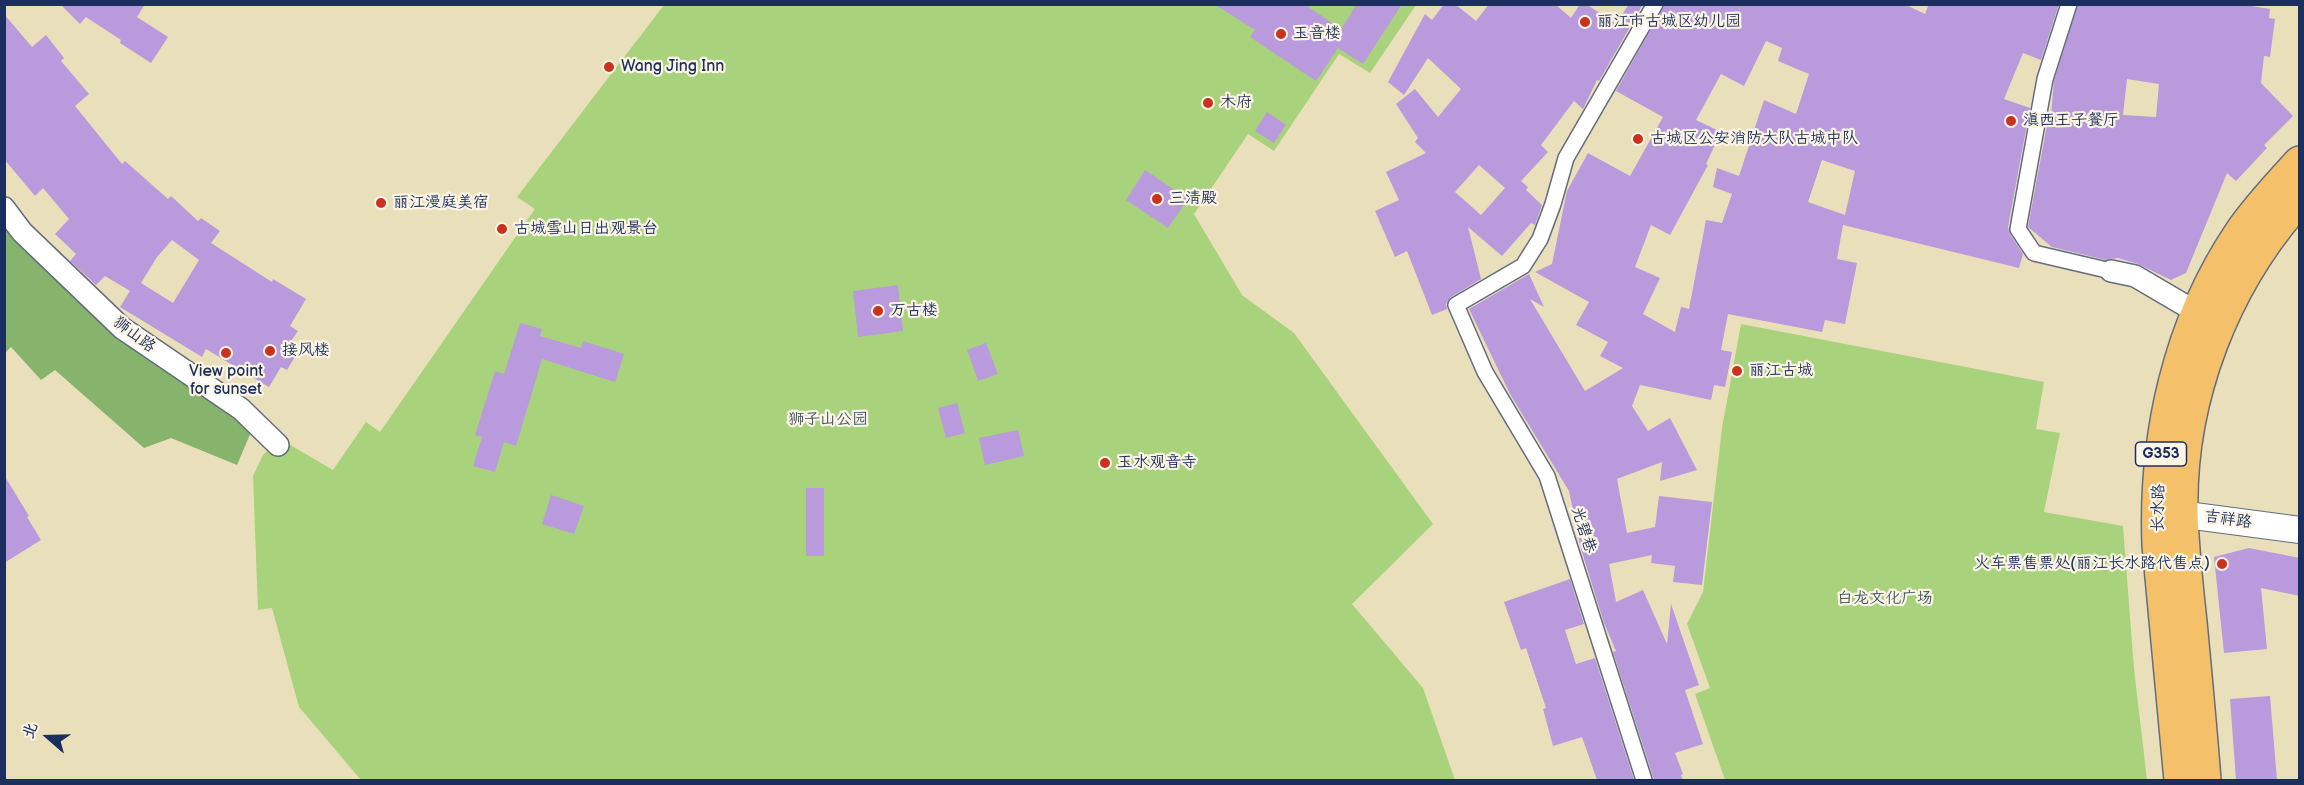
<!DOCTYPE html>
<meta charset="utf-8">
<style>
body{margin:0}
#map{position:relative;width:2304px;height:785px;overflow:hidden;background:#eadfbb;font-family:"Balsamiq Sans","LXGW WenKai TC",sans-serif}
canvas{display:block}
.frame{position:absolute;inset:0;border:6px solid #1b2f5e;pointer-events:none}
.north{position:absolute;left:18px;top:707px;width:60px;height:60px;-webkit-text-stroke:4px #fcf5e5;paint-order:stroke;rotate:290deg;font-size:16px;font-weight:700;line-height:24px;text-align:center;color:#1b2f5e}
.north::after{content:'';display:block;margin:auto;width:21px;height:27px;background:#1b2f5e;clip-path:polygon(50% 0,100% 100%,50% 72%,0 100%)}
</style>
<div id="map">
<canvas width="2304" height="785"></canvas>
<div class="frame"></div>
<div class="north">北</div>
</div>
<script>
const g = document.querySelector('canvas').getContext('2d');
g.lineJoin = 'round';
function paint(path, color) {
  g.fillStyle = color;
  g.fill(path, 'evenodd');
}
function strokePath(path, color, width, dash) {
  g.strokeStyle = color;
  g.lineWidth = width;
  g.lineCap = dash ? 'butt' : 'round';
  g.setLineDash(dash || []);
  g.stroke(path);
}
function drawText(font, color, halo, rows, align = 'center') {
  g.font = font + ' "Balsamiq Sans","LXGW WenKai TC",sans-serif';
  g.lineWidth = 4.5;
  g.setLineDash([]);
  g.textBaseline = 'middle';
  g.strokeStyle = halo;
  g.fillStyle = color;
  for (const [text, x, y, turn = 0] of rows) {
    g.save();
    g.translate(x, y);
    g.rotate((+turn || 0) * Math.PI / 180);
    g.textAlign = isNaN(turn) ? turn : align;
    if (halo) g.strokeText(text, 0, 0);
    g.fillText(text, 0, 0);
    g.restore();
  }
}
paint(new Path2D(`
 M691,4l18,2 2,-2 705,1 -46,68 -31,-19 -65,97 -26,-17 -54,80 48,81 52,38 139,191 -81,80 71,84 32,92h-1094l-62,-73 -27,-99 -14,2 -5,-134 10,-21 17,-16 53,31 33,-48 14,10 155,-223 -18,-12 147,-192z
 M1741,324l303,58 -8,47 24,4 -16,79 79,14 11,143 13,111h-422l-30,-86 15,-6 -23,-64 16,-32 19,-164z`), '#a9d27d');
paint(new Path2D(`
 M4,224l225,187 22,21 -14,33 -66,-27 -27,10 -89,-78 -14,10 -30,-33 -6,6z`), '#86b46c');
paint(new Path2D(`
 M60,4h85l-8,13 31,20 -17,26 -31,-20 1,-3 -35,-23 -6,7z
 M1214,4h90l37,25 16,-25h45l-39,60 -25,-16 -22,33 -66,-44 5,-7z
 M1444,4h11l21,17 13,-17h66l16,14 9,-14h6l30,20 13,-20h14l-44,77 -2,-1 -12,25 -2,4 -9,-8 -33,44 7,7 -27,29 7,6 -2,3 16,15 -7,20 -4,-2 -29,33 -34,-29 13,52 -30,18 -5,7 1,5 -15,6 -25,-64 -12,6 -20,-46 24,-11 -13,-28 40,-19 -11,-11 3,-4 -22,-34 19,-15 23,28 23,-28 -33,-31 -24,37 -16,-13 37,-68 7,6zM1479,165l26,23 -24,27 -26,-23z
 M1665,4h239l21,10 4,-10h130l-18,56 -18,-7 -19,46 26,9 -22,119 2,7 13,20 -4,14 -176,-43 -6,34 20,4 -12,61 -20,-4 -3,12 -94,-18 -7,36 11,2 -7,35 -11,-2 -3,15 -71,-15 -8,21 16,25 22,-13 27,52 -37,11 2,-19 -45,17 10,54 28,-6 4,-31 53,6 -10,83 -29,-3 2,-16 -24,-3 1,-8 -43,9 7,38 27,-12 24,54 4,-40 28,81 -14,5 18,54 -28,9 8,21 -2,1 2,5h-29l-41,-128 3,-1 -12,-28 -23,-74 -12,-58 -59,-97 -41,-85 60,-35 15,33 -14,-8 55,92 38,-23 -23,-12 8,-14 -32,-17 13,-23 -54,-30 17,-8 15,-73 21,-38 42,23 33,-59 -47,-26zM1766,41l16,7 -4,13 31,13 -13,40 -32,-14 -25,76 -22,-8 -4,19 19,7 -10,29 -16,-3 -17,89 -8,-2 -6,25 -32,-18 17,-36 -25,-11 16,-42 19,10 38,-70 -2,-1 15,-32 -25,-12 25,-46 23,12zM1822,160l33,11 -10,44 -37,-13z
 M2078,4h161l31,5 -1,9 6,1 -5,38 -6,-1 -3,27 32,33 -29,29 3,3 -31,33 -9,-8 -41,100 -15,7 -33,-16 -20,-6 -12,2 -54,-13 -24,-20 21,-113 2,1 3,-34zM2127,79l32,5 -3,33 -33,-2z
 M4,14l28,33 14,-12 18,23 -3,3 28,33 -14,12 47,58 3,-3 43,38 3,-3 27,25 3,-3 19,13 -9,12 61,39 1,-3 33,20 -16,27 8,5 -9,13 10,6 -12,20 -6,-3 -12,20 -63,-38 -4,8 -82,-50 10,-16 -25,-15 -9,9 -26,-24 6,-7 -21,-20 14,-15 -26,-31 -8,8 -31,-37zM172,240l27,20 -26,43 -32,-20 16,-26z
 M1267,112l19,13 -12,18 -19,-12z
 M1145,170l43,29 -20,29 -42,-28z
 M898,285l5,46 -45,6 -5,-46z
 M520,323l22,6 -2,7 41,12 2,-7 41,13 -9,28 -73,-23 -26,87 -12,-4 -9,30 -22,-6 9,-29 -7,-2 20,-64 9,3z
 M986,343l12,31 -20,7 -11,-31z
 M957,403l8,30 -19,5 -8,-30z
 M1018,430l6,26 -39,9 -6,-27z
 M4,475l25,41 -2,1 14,23 -37,23z
 M806,488h18v68h-18z
 M551,495l33,11 -10,28 -32,-10z
 M2249,548l51,10v38l-39,-8 6,61 -43,4 -10,-96z
 M1570,579l14,45 -19,6 11,34 19,-6 39,122h-37l-15,-43 -29,9 -10,-37 3,-1 -20,-60 -5,2 -17,-48z
 M2270,696l7,84h-41l-6,-81z`), '#b99adc');
const pedestrian = new Path2D(`
 M2069,4l-24,75 -27,150 16,24 77,18
 M1644,780l-97,-304 -62,-104 -29,-67 67,-39 17,-27 13,-35 13,-46 89,-154`);
const minor = new Path2D(`
 M4,208l18,24 100,96 119,81 37,36
 M2111,271l24,5 63,37`);
const tertiary = new Path2D(`
 M2164,512l136,18`);
const trunk = new Path2D(`
 M2181,780l-22,-235c-4,-109 20,-220 82,-312 17,-25 38,-47 59,-70
 M2204,780c-4,-52 -9,-105 -14,-158 -4,-36 -8,-72 -9,-108 -3,-115 42,-231 119,-316`);
strokePath(pedestrian, '#636d7f', 18);
strokePath(minor, '#636d7f', 24);
strokePath(tertiary, '#636d7f', 28);
strokePath(trunk, '#636d7f', 36);
strokePath(pedestrian, '#fff', 15);
strokePath(minor, '#fff', 21);
strokePath(tertiary, '#fff', 26);
strokePath(trunk, '#f4c16a', 33);
for (const [x, y, r, color] of [
 [1585,22,6,"#c8321e"],
 [1281,34,6,"#c8321e"],
 [609,67,6,"#c8321e"],
 [1208,103,6,"#c8321e"],
 [2011,121,6,"#c8321e"],
 [1638,139,6,"#c8321e"],
 [1157,199,6,"#c8321e"],
 [381,203,6,"#c8321e"],
 [502,229,6,"#c8321e"],
 [878,311,6,"#c8321e"],
 [270,351,6,"#c8321e"],
 [226,353,6,"#c8321e"],
 [1737,371,6,"#c8321e"],
 [1105,463,6,"#c8321e"],
 [2222,564,6,"#c8321e"]
]) {
  const dot = new Path2D();
  dot.arc(x, y, r, 0, 2 * Math.PI);
  g.fillStyle = color;
  g.fill(dot);
  strokePath(dot, '#fcf5e5', 2);
}
for (const [x, y, w] of [
 [2161,454,51]
]) {
  const box = new Path2D();
  box.roundRect(x - w / 2, y - 12, w, 24, 4.5);
  g.fillStyle = '#fcf5e5';
  g.fill(box);
  strokePath(box, '#1b2f5e', 1.5);
}
drawText('bold 15px', '#1b2f5e', null, [
 ["G353",2161,454]
]);
drawText('16px', '#1b2f5e', '#fcf5e5', [
 ["丽江市古城区幼儿园",1597,22],
 ["玉音楼",1293,34],
 ["Wang Jing Inn",621,67],
 ["木府",1220,103],
 ["滇西王子餐厅",2023,121],
 ["古城区公安消防大队古城中队",1650,139],
 ["三清殿",1169,199],
 ["丽江漫庭美宿",393,203],
 ["古城雪山日出观景台",514,229],
 ["万古楼",890,311],
 ["接风楼",282,351],
 ["丽江古城",1749,371],
 ["View point",226,372,"center"],
 ["for sunset",226,390,"center"],
 ["玉水观音寺",1117,463],
 ["火车票售票处(丽江长水路代售点)",2210,564,"right"]
], 'left');
drawText('16px', '#1b2f5e', '#fcf5e5', [
 ["狮山路",134,335,37],
 ["长水路",2159,508,-89],
 ["吉祥路",2228,520,8],
 ["光碧巷",1583,530,72]
]);
drawText('16px', '#3e5866', '#fcf5e5', [
 ["狮子山公园",828,420],
 ["白龙文化广场",1885,599]
]);
</script>
